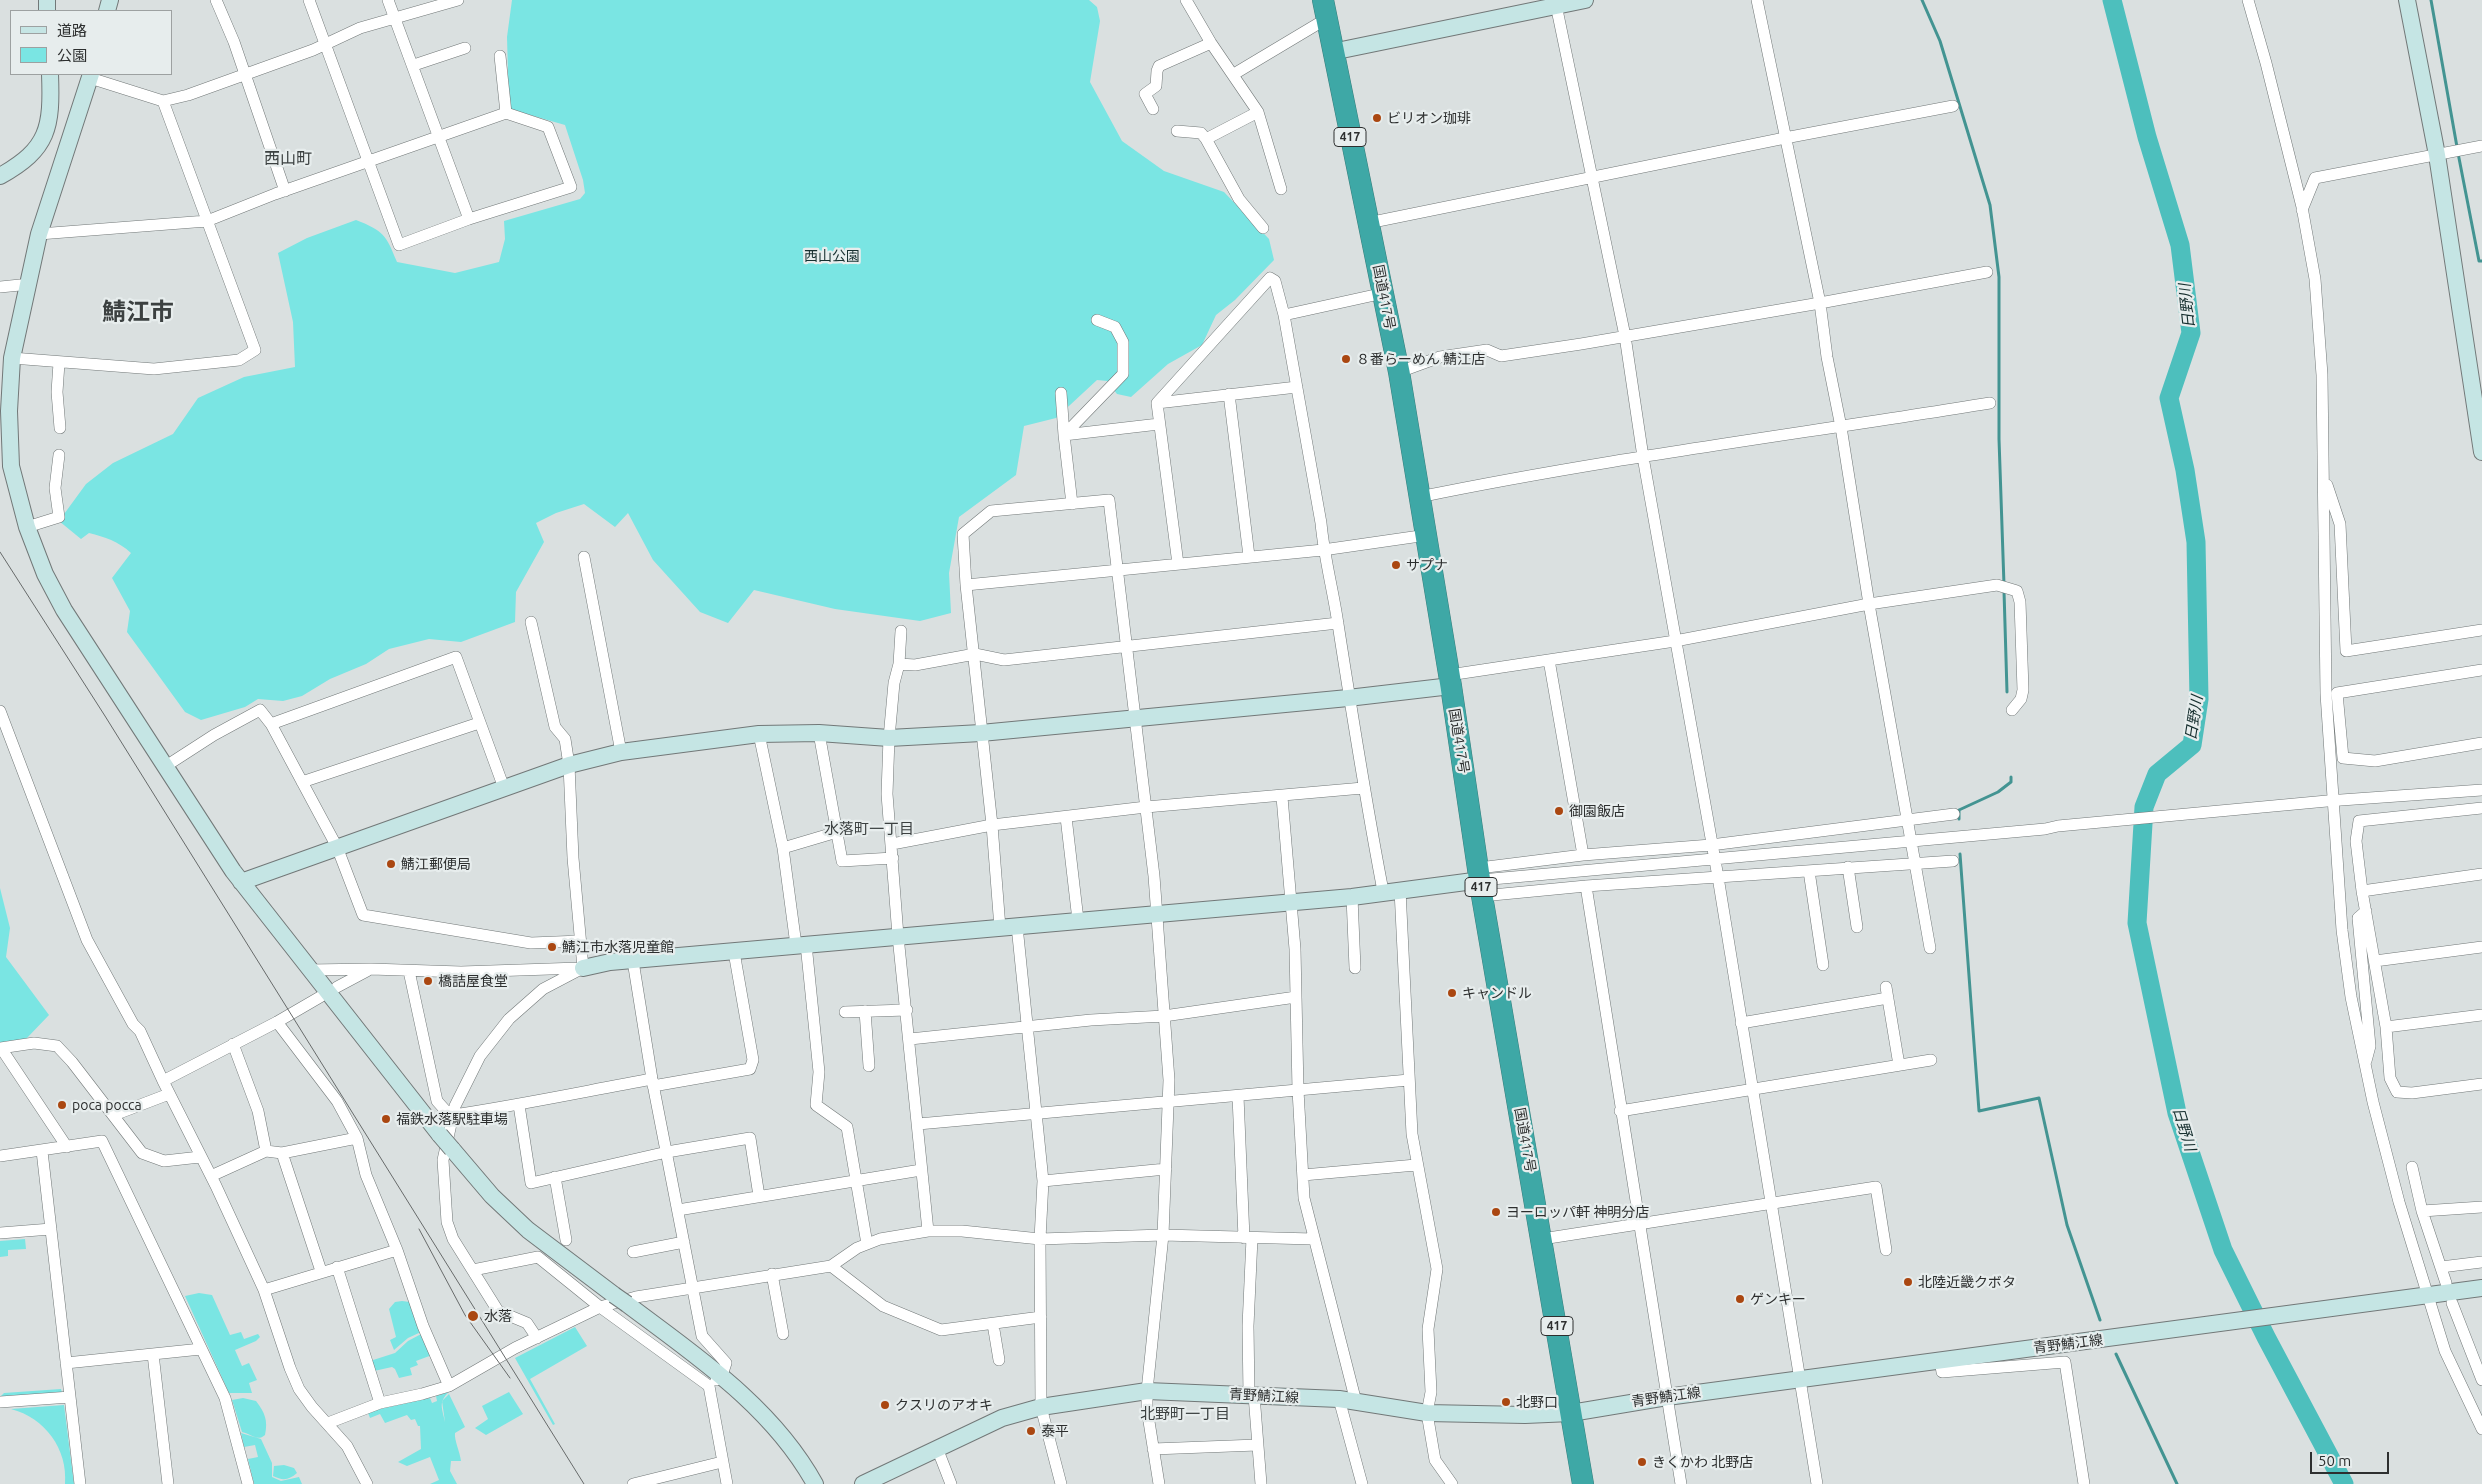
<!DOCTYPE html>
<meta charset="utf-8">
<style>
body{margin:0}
#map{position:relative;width:2482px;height:1484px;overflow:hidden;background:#dae0e0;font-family:Ubuntu,"Noto Sans JP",sans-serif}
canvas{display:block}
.legend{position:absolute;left:10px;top:10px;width:162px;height:65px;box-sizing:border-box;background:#e7eded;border:1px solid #9da1a1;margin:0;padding:6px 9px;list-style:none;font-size:15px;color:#2d2f2f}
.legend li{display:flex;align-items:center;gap:10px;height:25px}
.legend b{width:25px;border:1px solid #9da1a1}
.scale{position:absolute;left:2310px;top:1452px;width:79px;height:22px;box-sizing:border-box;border:2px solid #2d2f2f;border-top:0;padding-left:6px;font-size:15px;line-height:18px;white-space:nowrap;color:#2d2f2f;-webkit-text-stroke:4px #e7eded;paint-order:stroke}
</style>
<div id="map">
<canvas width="2482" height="1484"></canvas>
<ul class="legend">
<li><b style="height:6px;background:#c5e5e4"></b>道路</li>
<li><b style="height:14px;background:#7ae5e3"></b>公園</li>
</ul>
<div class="scale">50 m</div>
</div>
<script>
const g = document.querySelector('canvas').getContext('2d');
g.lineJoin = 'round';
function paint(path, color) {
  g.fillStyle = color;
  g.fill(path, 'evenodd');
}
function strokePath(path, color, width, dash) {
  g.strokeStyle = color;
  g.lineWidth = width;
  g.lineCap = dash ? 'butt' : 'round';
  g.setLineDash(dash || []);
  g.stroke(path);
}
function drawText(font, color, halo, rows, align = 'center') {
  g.font = font + ' Ubuntu,"Noto Sans JP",sans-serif';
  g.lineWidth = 4.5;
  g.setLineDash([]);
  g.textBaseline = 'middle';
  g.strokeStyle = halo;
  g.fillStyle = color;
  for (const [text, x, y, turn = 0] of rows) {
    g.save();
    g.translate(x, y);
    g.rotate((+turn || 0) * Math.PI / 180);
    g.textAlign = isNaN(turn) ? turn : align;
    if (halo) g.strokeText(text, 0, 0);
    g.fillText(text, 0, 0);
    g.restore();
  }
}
paint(new Path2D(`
 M512,0h577l8,7 3,14 -10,61 32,59 42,30 60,21 45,47 5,21 -39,40 -19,15 -14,30 -34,19 -37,33 -14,-3 -10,-13 -10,-1 -41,38 -32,8 -8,49 -57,42 -10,56 2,40 -31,8 -85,-12 -81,-19 -26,33 -28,-11 -47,-52 -25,-47 -13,14 -31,-23 -28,9 -20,10 8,19 -28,50 -1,30 -54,20 -32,-3 -40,10 -23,15 -36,15 -28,17 -19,5 -25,-2 -13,8 -44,13 -16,-8 -58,-80 3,-21 -18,-33 19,-25c-13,-12 -26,-16 -42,-20l-8,6 -22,-18 27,-37 27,-21 60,-29 25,-36 46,-21 51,-10 -2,-45 -15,-69 29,-15 49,-18c28,11 30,15 41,42l58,11 44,-11 6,-23 -1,-18 76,-22 5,-6 -2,-13 -18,-55 -56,-16 -2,-72z
 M0,888l10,40 -4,29 43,58 -23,24 -26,4z
 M25,1239l1,10 -18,1v6l-8,1v-16z
 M199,1293l13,2 18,40 11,-3 3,7 14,-5 2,3 -4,4 -21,9 7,16 7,-3 8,17 -8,3 3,10h-23l-44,-97z
 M402,1301l8,1 11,30 -13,6 -14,12 -4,-10 6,-3 -7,-28 6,-7z
 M575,1327l12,19 -57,33 25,45 -2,1 -38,-67z
 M423,1333l9,22 -16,6 2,4 -8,3 2,7 -13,3 -4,-9 -3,-2 -18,4 -4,-10 25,-8 13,-12z
 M61,1389l1,4 -62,4 4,-4z
 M449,1392c-11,10 -7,16 -4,30l-3,-21 7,-7 16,33 -10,6c-1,7 5,19 6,28h-10l-1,10 7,13h-27l9,-4 -9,-23 -23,9 -9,-4 23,-13 -1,-23h-2l-3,-7 -4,1 -4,-5 -22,8 -5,-9 -10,4 -2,-5 12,-4 50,-11 2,5 5,-2 -1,-5z
 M509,1392l14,22 -37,21 -11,-7 13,-9 -6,-13z
 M243,1398l13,3c9,12 12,19 9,34 -8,7 -13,-1 -23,-3l-10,-32z
 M64,1405l10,79h-9c3,-35 -20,-66 -54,-75z
 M241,1433l20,6 11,24v14l9,4 18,-4 3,7h-48l-6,-25 10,-2 -3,-12 -11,2z
 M284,1465l10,3 3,5c-8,7 -14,8 -24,3l1,-10z`), '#7ae5e3');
strokePath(new Path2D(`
 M1922,0l18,41 50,164 9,72v162l5,146
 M2431,0l26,147
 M2458,153l21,108h3
 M2004,591l3,101
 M1959,819v-9l39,-18 13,-10v-5
 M1960,854l19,257 60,-13 28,127 33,95
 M2116,1354l61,130`), '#439492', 3);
strokePath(new Path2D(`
 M2112,0l35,137 33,108 11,88 -22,65 16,72 11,72 3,157 -7,46 -35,29 -13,33 -7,116 40,190 46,137 43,87 78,147`), '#4dbfbd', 19);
const street = new Path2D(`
 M216,0l18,42 51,149
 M309,0l90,245 70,-26 102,-32 -23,-60 -42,-14 -6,-57
 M388,0l81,219
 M1186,0l25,43 47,69 23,77
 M1555,0l70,336 18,121 75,420 99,607
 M1757,0l63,303 7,54 14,70 28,177 61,344
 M2248,0l18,63 36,144 13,72 7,96 4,319 16,236 9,67 22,105 26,100 46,149 37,78
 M414,65l51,-17
 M1234,74l92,-55
 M90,78l73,23 25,-6 125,-45 47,-22 98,-28
 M1153,109l-8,-15 11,-8 1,-15 2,-5 52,-23
 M1258,112l-52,27 33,60 24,29
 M1177,131l24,2 5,6
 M2302,210l13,-32 167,-32
 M1368,223l417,-85 168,-32
 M39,234l168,-13 68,-27 231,-81
 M0,287l20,-2
 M12,358l142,11 85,-9 16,-10 -92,-249
 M59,363l-2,29 3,36
 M1399,372l41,-15 47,-7 14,6 80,-12 239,-41 167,-31
 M1061,393l3,42 59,-61v-32l-8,-15 -18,-7
 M1229,394l20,162
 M1157,403l113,-125 5,3 9,34
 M2327,485l13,39 6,127 136,-21
 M1419,497c189,-39 381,-63 571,-94
 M1072,504l-8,-69 95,-11
 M27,527l32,-10 -4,-29 4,-33
 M584,557l37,195
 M1178,564l-21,-161 140,-16
 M966,585l357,-35 104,-15
 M531,622l24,105 10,12 4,26 4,93 10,110
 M1549,660l34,195
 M899,664l2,-33
 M2482,670l-145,23 6,65 32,3 107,-18
 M1449,675l226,-34 194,-37 128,-19 20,6 3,11 3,88 -2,9 -9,11
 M0,711l87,229 46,84 7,7 23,50 53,105 48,104 26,78 9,21 13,18 35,39 20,38
 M271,724l185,-67 48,131
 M819,733l23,128 51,-3
 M759,734l24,114 13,97
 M166,766l48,-31 46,-25 11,14 66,123 26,68 168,28 50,-2
 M302,782l177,-59
 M1282,797l13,152 3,141 6,108 52,204
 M2482,808l-123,13 -3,20 6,50 24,136 4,51 7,14 15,1 70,-9
 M1066,817l12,103
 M892,844l100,-19 154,-18 217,-19
 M783,848l54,-16
 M1848,867l9,60
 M1479,868l104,-13 128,-10 243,-31
 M1809,871l14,94
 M1481,880l564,-51 13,-3 269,-25 155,-11
 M1586,886l95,598
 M1400,890l12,244 25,135 -9,60 3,63 -4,21 8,47 17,24
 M1383,891c-17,-88 -31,-177 -45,-267 -5,-34 -14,-67 -17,-101l-37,-208 100,-22
 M2362,891l120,-17
 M1482,896l104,-10 367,-25
 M1352,897l3,71
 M2366,911l-8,7 12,128 -4,15
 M1017,926l26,255 -3,58 1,168 20,77
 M1000,928l-8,-103 -26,-240 -3,-51 28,-23 118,-11 45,376 15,204 -6,155 -16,156v18l12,75
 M806,944l13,128 -3,33 31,22 20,117
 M633,961l19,118 50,257 24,27 -4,12 -6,5
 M2375,961l107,-14
 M310,970l61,-1 90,3 118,-4
 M409,971l28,130 8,9 8,5c67,-10 133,-24 199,-36
 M337,987l30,-16
 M1886,987l13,78
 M865,1011l4,55
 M845,1012l62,-2
 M277,1022l60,79 20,37 9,37 31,75 26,76 26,60
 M1741,1023l147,-25
 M2386,1027l96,-12
 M910,1039l181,-19 73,-4 132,-19
 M233,1044l25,67 8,40 16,2 39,118
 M0,1048l34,-5 23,3 15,16 70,91 22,8 36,-4
 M1,1048l66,99
 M163,1081l114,-59 43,-25
 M653,1086l97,-17 3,-9 -19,-108
 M1238,1096l6,142
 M519,1105l12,78 136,-31 83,-14 9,58
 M1620,1111l311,-51
 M114,1115l55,-21
 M918,1124l491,-44
 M42,1151l38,333
 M282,1153l75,-15
 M0,1156l102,-15 123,257 23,86
 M2412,1167l10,44 24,72
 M1303,1175l113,-10
 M211,1176l55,-25
 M555,1177l11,63
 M1043,1181l123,-12
 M678,1210l243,-40
 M2422,1211l60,-4
 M928,1231l-30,-295 -11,-142 2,-56 5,-55 5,-19 16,1 60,-11 29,6 334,-37
 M0,1233l51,-4
 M1542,1239l334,-52 10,63
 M633,1252l51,-10
 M831,1266l52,40 58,24 100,-13
 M337,1267l43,136
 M2441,1267l41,-5
 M473,1270l65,-13 62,50 36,-10 195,-31 26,-18 23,-9 48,-8h34l78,8 123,-4 150,4
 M772,1274l11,60
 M264,1290l133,-40
 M2452,1303l30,77
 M993,1324l6,36
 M537,1338l-10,-15 -29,-12 -45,-72 -6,-17 -4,-62 12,-54 25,-50 29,-37 34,-30 40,-21
 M153,1354l15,130
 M1940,1360l2,12 123,-10 19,122
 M66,1363l135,-14
 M1249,1395l-1,-69 4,-88
 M1254,1395l7,89
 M1339,1399l23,85
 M0,1402l70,-5
 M328,1423l52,-20 42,-9 27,-8 66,-38 85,-41 109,79 18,98
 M937,1448l14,36
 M1153,1449l104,-4
 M633,1484l89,-22`);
const secondary = new Path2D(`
 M47,0v11
 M2407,0l30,155 45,297
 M107,11l3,-11
 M1332,52l253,-52
 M91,74l-52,160 -27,124 -3,53 2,55 16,61 18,47 19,36 169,261 207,264
 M0,176c49,-27 52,-49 50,-102
 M241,882l328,-117 52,-13 138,-18 60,-1 70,5 92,-5 367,-35 103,-12
 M583,968l27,-6 742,-65 129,-17
 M452,1149l40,47 36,34 86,65
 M627,1304c69,52 145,102 188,180
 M863,1484l139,-66 39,-11 106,-16 192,8 88,14 98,2 46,-2 96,-16 815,-109`);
const highway = new Path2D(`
 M1323,0l76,372 52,314 31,210 101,588`);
strokePath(street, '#727878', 12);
strokePath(secondary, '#727878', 18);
strokePath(highway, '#387e7c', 22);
strokePath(street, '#fff', 11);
strokePath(secondary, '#c5e5e4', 16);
strokePath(highway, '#3ea8a6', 21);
strokePath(new Path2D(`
 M0,552l105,164 479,768
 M419,1229l46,86 45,63`), '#676a6a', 1);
const secondaryBridge = new Path2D(`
 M440,1135l12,14
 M614,1295l13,9`);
strokePath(secondaryBridge, '#727878', 18, []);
strokePath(secondaryBridge, '#c5e5e4', 16);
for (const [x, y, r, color] of [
 [1377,118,5,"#aa4711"],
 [1346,359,5,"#aa4711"],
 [1396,565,5,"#aa4711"],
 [1559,811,5,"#aa4711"],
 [391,864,5,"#aa4711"],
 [552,947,5,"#aa4711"],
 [428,981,5,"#aa4711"],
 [1452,993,5,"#aa4711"],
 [62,1105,5,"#aa4711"],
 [386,1119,5,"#aa4711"],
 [1496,1212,5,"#aa4711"],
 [1908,1282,5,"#aa4711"],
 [1740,1299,5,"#aa4711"],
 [473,1316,6,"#aa4711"],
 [1506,1402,5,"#aa4711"],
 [885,1405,5,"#aa4711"],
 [1031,1431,5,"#aa4711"],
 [1642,1462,5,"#aa4711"]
]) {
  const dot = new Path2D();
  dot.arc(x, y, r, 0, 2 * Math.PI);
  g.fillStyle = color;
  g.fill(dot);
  strokePath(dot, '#e7eded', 2);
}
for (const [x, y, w] of [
 [1350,137,32],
 [1481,887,32],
 [1557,1326,32]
]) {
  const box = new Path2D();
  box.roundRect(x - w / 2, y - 9.5, w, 19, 4);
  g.fillStyle = '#e7eded';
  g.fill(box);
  strokePath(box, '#2d2f2f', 1);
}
drawText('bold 12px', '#2d2f2f', null, [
 ["417",1350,137],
 ["417",1481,887],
 ["417",1557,1326]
]);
drawText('14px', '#2d2f2f', '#e7eded', [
 ["ビリオン珈琲",1387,118],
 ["８番らーめん 鯖江店",1356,359],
 ["サプナ",1406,565],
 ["御園飯店",1569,811],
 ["鯖江郵便局",401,864],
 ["鯖江市水落児童館",562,947],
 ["橋詰屋食堂",438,981],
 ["キャンドル",1462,993],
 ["poca pocca",72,1105],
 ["福鉄水落駅駐車場",396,1119],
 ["ヨーロッパ軒 神明分店",1506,1212],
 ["北陸近畿クボタ",1918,1282],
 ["ゲンキー",1750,1299],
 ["水落",484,1316],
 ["北野口",1516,1402],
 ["クスリのアオキ",895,1405],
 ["泰平",1041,1431],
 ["きくかわ 北野店",1652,1462]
], 'left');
drawText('14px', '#173030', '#e7eded', [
 ["西山公園",832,256]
]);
drawText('14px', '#2d2f2f', '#e7eded', [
 ["国道417号",1384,297,79],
 ["国道417号",1459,741,81],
 ["国道417号",1525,1140,80],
 ["青野鯖江線",2068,1344,-7],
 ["青野鯖江線",1264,1396,3],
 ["青野鯖江線",1666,1397,-8]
]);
drawText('italic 15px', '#152e2e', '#e7eded', [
 ["日野川",2187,306,-96],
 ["日野川",2194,718,-81],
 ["日野川",2184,1129,73]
]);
drawText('15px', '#3c4141', '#e7eded', [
 ["水落町一丁目",869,829],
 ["北野町一丁目",1185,1414]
]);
drawText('16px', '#3c4141', '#e7eded', [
 ["西山町",288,159]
]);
drawText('bold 24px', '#3c4141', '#e7eded', [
 ["鯖江市",138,312]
]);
</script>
